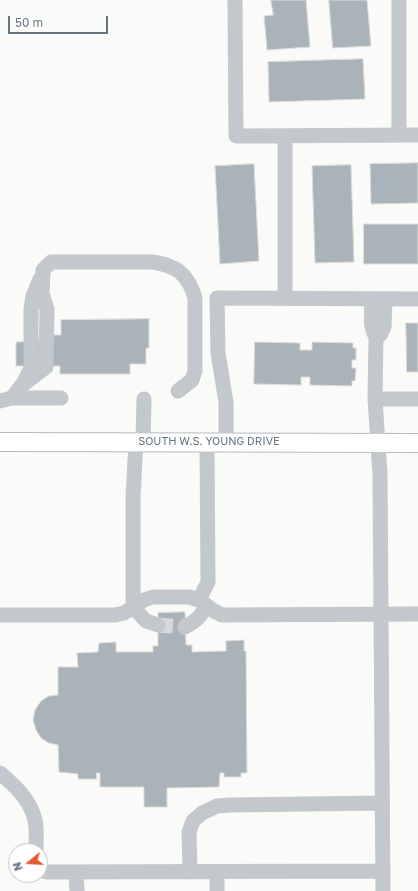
<!DOCTYPE html>
<style>
body{margin:0}
#map{position:relative;width:418px;height:891px;overflow:hidden;background:#fafaf8;font-family:"Golos Text",sans-serif}
canvas{display:block}
.north{position:absolute;left:8px;top:843px;width:40px;height:40px;box-sizing:border-box;background:#fff;border:1px solid #c1c8cd;border-radius:50%;rotate:252deg;font-size:11px;font-weight:700;line-height:16px;text-align:center;color:#657683}
.north::after{content:'';display:block;margin:auto;width:14px;height:18px;background:#e4572e;clip-path:polygon(50% 0,100% 100%,50% 72%,0 100%)}
.scale{position:absolute;left:8px;top:16px;width:100px;height:18px;box-sizing:border-box;border:2px solid #657683;border-top:0;padding-left:5px;font-size:12px;line-height:14px;white-space:nowrap;color:#657683;-webkit-text-stroke:3px #fff;paint-order:stroke}
</style>
<div id="map">
<canvas width="418" height="891"></canvas>
<div class="north">N</div>
<div class="scale">50 m</div>
</div>
<script>
const g = document.querySelector('canvas').getContext('2d');
g.lineJoin = 'round';
function paint(path, color) {
  g.fillStyle = color;
  g.fill(path, 'evenodd');
}
function strokePath(path, color, width, dash) {
  g.strokeStyle = color;
  g.lineWidth = width;
  g.lineCap = dash ? 'butt' : 'round';
  g.setLineDash(dash || []);
  g.stroke(path);
}
function drawText(font, color, halo, rows, align = 'center') {
  g.font = font + ' "Golos Text",sans-serif';
  g.lineWidth = 4;
  g.setLineDash([]);
  g.textBaseline = 'middle';
  g.strokeStyle = halo;
  g.fillStyle = color;
  for (const [text, x, y, turn = 0] of rows) {
    g.save();
    g.translate(x, y);
    g.rotate((+turn || 0) * Math.PI / 180);
    g.textAlign = isNaN(turn) ? turn : align;
    if (halo) g.strokeText(text, 0, 0);
    g.fillText(text, 0, 0);
    g.restore();
  }
}
const building = new Path2D(`
 M271,0h35l4,47 -43,3 -3,-34 9,-1z
 M329,0h38l4,46 -38,2z
 M363,59l2,40 -96,3 -1,-40z
 M418,163v40l-47,1 -1,-40z
 M254,164l5,97 -39,3 -5,-98z
 M351,165l3,97 -39,1 -3,-97z
 M364,224h54v40h-54z
 M149,319v29h-3v16h-16v10h-70v-8h-44v-24l33,-1v-6h12v-15z
 M406,323h12v49h-11z
 M255,342l45,1v7h12v-8l41,1v5h3v12h-4v8h4l-1,13h-3v5l-42,-1v-8h-9v8l-47,-1z
 M185,612l1,33h6v7l34,-1v-10l18,-1v11h2l1,122h-6v4h-17v-4h-4l-1,14 -52,1v19h-23v-20h-44v-14h-4l1,6h-19v-5l-19,-2 -1,-27 -9,-2 -8,-5 -5,-8 -3,-10 2,-10 6,-9 8,-5 9,-1v-28h20l-1,-14 21,-1 1,-9 17,-1v10h37v-6h5v-33z`);
paint(building, '#aab3b9');
strokePath(building, '#dcdcda', 1);
strokePath(new Path2D(`
 M158,625l27,2`), '#d5d9db', 15, [15, 8]);
const major = new Path2D(`
 M0,442l418,1`);
strokePath(major, '#b5babe', 20);
strokePath(new Path2D(`
 M235,0l1,136 182,-1
 M399,135v-135
 M285,136v162
 M372,299c0,13 -3,27 4,38l4,-2 4,-8 1,-28
 M376,337l-1,62 5,75 3,417
 M23,384l8,-16v-59l2,-13 7,-17
 M12,398l9,-12 25,-19 1,-58 -5,-16 1,-23 8,-8h102c24,4 35,12 42,36v73l-3,9 -14,11
 M375,399h43
 M0,401l12,-3h49
 M136,442l-3,55v110l13,14 12,4
 M143,442l1,-43
 M226,442v-40l-8,-49 -1,-55 201,1
 M199,600l9,-18 -1,-140
 M0,615h115l9,-2 20,-13 9,-3h36l10,3 15,11 8,4 196,-1
 M185,627c11,-6 15,-10 22,-21
 M0,773c15,13 30,26 35,47 2,9 1,21 1,31
 M40,870l7,2 336,-1
 M76,872l1,19
 M190,872l-1,-40 4,-11 9,-8 15,-7 13,-1 152,-2
 M217,872v19`), '#c3c8cc', 15);
strokePath(major, '#fff', 18);
drawText('11px', '#657683', '#fff', [
 ["SOUTH W.S. YOUNG DRIVE",209,442]
]);
</script>
